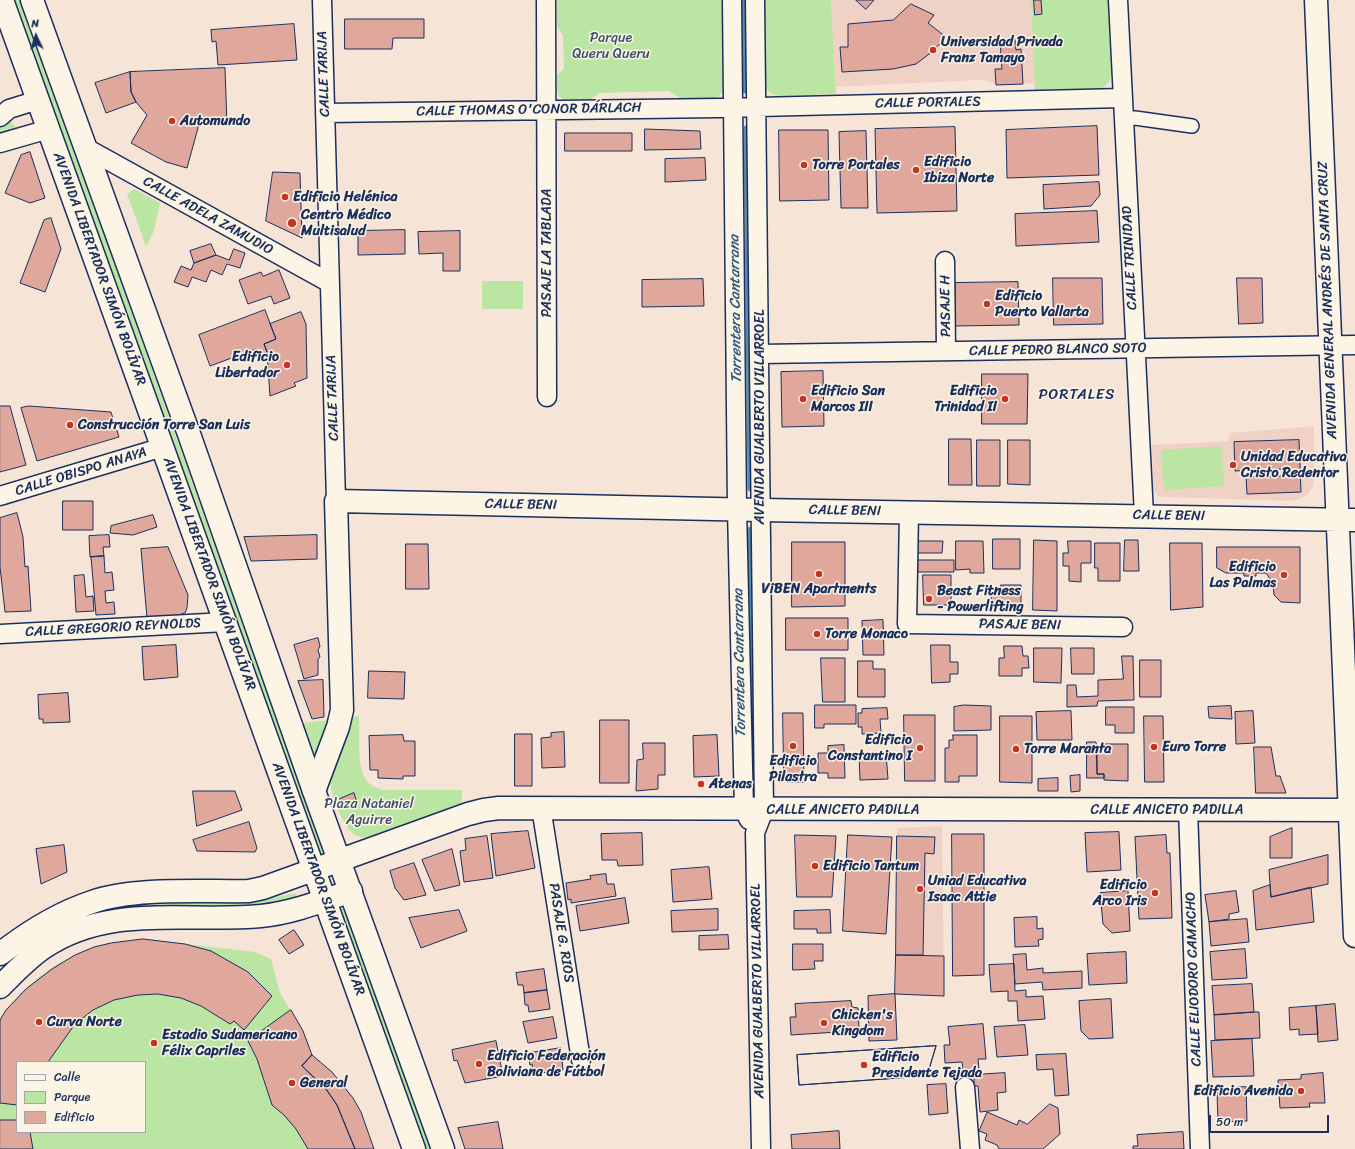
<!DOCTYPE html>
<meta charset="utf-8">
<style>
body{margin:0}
#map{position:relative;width:1355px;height:1149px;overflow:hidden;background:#f6e5d6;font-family:Sriracha,sans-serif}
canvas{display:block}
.legend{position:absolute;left:16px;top:1061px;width:130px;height:72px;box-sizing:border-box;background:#fcf5e5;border:1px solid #a2a6af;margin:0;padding:5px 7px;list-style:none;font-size:12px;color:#1b2f5e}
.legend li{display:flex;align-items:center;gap:8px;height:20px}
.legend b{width:20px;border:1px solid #a2a6af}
.north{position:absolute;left:16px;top:16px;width:40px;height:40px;-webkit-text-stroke:3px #fcf5e5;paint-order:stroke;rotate:356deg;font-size:11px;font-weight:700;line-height:16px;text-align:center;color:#1b2f5e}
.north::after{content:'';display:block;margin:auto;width:14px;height:18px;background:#1b2f5e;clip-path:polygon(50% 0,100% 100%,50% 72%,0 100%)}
.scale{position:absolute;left:1209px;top:1115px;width:120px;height:18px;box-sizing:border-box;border:2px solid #1b2f5e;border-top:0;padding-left:5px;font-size:12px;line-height:14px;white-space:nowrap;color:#1b2f5e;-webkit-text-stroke:3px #fcf5e5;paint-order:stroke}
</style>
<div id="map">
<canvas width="1355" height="1149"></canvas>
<ul class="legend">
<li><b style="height:5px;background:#fcf5e5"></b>Calle</li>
<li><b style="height:11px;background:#bae5a2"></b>Parque</li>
<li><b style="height:11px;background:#e0a79c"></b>Edificio</li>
</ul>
<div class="north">N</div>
<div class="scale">50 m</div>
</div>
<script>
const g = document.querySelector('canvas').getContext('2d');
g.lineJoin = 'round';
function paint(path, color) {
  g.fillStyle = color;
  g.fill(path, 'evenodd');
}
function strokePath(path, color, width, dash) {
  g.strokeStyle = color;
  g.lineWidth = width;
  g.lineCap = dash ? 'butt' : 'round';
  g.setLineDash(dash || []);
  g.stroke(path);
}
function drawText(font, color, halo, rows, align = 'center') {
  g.font = font + ' Sriracha,sans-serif';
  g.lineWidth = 3;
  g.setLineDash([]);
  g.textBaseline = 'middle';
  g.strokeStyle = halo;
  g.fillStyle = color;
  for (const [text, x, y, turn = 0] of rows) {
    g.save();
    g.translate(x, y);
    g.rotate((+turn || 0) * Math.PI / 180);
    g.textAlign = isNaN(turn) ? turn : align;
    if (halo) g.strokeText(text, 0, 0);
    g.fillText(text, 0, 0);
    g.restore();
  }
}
paint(new Path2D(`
 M831,0h200l4,83 -39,2 -7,-4 -11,-1 -142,7z
 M1314,426v59l-5,8 -7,5 -10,3 -129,-4 -5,-1 -5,-6 -1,-45 77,-4v-8z
 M942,826l2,170 -49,-2 2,-166z`), '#efd2c5');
paint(new Path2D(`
 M14,0h7c101,284 201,568 303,852l-5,2c-104,-284 -203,-569 -305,-854z
 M557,0h167l1,89 -7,8 -6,2 -29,1 -14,-9 -69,2 -12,8h-18l-6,-1 -5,-4 -2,-5v-16l7,-6 -1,-33 -6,-10z
 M763,0h68l5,94 -56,2c-8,-1 -12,-3 -16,-11z
 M1031,0h79l3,69c-1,10 -5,16 -13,21l-65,2z
 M7,119l9,8 -16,4v-6z
 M134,189l26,14 -6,28 -8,15 -19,-52z
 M482,281h41v28h-41z
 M1222,446l2,40 -60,4 -3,-40z
 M359,716c1,17 -3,52 8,65 4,5 10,7 16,9h79v16l-89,32c-7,0 -12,0 -18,-3 -13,-9 -27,-44 -24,-59 3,-20 13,-40 19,-59z
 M330,720l-12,33 -5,3 -11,-33z
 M295,893l2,5 -43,6 -118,4 -28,3 -23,7 -85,55v-4l39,-30 45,-23 22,-7 30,-4 117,-3z
 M345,903l87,246h-6l-87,-244z
 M143,939l112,13 16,7 9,34 23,38 9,24 20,17 21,26 8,14 13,37h-374v-129c20,-33 58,-61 94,-73 16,-5 33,-6 49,-8zM17,1062h128v70h-128z`), '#bae5a2');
strokePath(new Path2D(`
 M744,0l1,91
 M746,128l4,361
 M750,529l3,268`), '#588eab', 5);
const building = new Path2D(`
 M856,0h18l-8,9z
 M1034,0h7l1,14 -7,1z
 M911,4l23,11 -6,8 18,14 -13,14 -17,13 -23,5 -51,3 -2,-25h8v-23l45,-4z
 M345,19h79v19h-31l-1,11h-47z
 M294,24l3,36 -79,5 -2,-24 -4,1 -1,-12z
 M1015,40l1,10 5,-1 2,35 -27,1 -1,-16h7l-2,-28z
 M225,68l2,57 -26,-8 -14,51 -21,-6 -35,-19 16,-28 -11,-13 -5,-10 -1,-20z
 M130,72l1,20 5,10 -30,11 -11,-30z
 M1097,126l2,49 -92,3 -1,-48z
 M955,127l2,84 -80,2 -2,-84z
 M645,129l55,2 1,18 -56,1z
 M779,130h49l1,70 -49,1z
 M866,131l2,77h-27l-2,-76z
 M565,133h67v18h-67z
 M30,152l15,46 -15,5 -25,-10 16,-38z
 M705,158l1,22 -41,2v-23z
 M273,172l27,1 2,65 -36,-17z
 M1099,182l1,13 -9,11 -47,3 -1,-24z
 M1097,211l2,31 -83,4 -1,-32z
 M51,218l10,31 -16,43 -25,-9 24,-63z
 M405,230v24l-47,1v-24z
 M460,231v40h-17v-18l-24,1 -1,-22z
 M211,244l5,11 -22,8 -4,-12z
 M234,249l11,4 -5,15 -13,-4 -5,11 -11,-5 -5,12 -14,-5 -4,10 -14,-5 7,-16 10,4 3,-7 22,-8 13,5z
 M279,270l11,28 -16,6 -3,-8 -23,8 -9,-24 22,-8 2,4z
 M1053,278h49l1,46 -49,1z
 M1237,278h25l1,45 -24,1z
 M703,279l1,27 -62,1v-27z
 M1018,282l1,43 -64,1v-43z
 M265,310l11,29 -12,5 3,8 -8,3 -3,-6 -46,17 -11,-31z
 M301,312l5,12 1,54 -13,5 2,3 -26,10 -3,-44 -3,-8 12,-5 -6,-15z
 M823,371l1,55 -42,1 -1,-55z
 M982,374h46l-1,50h-45z
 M0,406h10l16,59 -26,7z
 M29,406l82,6 8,25 -82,24 -16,-53z
 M949,439h22l1,46h-23z
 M977,440h23v46h-23z
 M1008,440h22v45l-22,-1z
 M1299,440l2,52 -54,2 -1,-17 37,-1v-7l-48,2 -1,-29z
 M63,501h30v29h-30z
 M17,513l6,24 2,30 3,-1 3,45 -26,1 -5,-45v-49z
 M153,515l4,12 -24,8 -23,-2 1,-7z
 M109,535l1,12h-7l1,9 -14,1 -1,-21z
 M317,535v24l-66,2 -7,-24z
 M993,539h27v30h-27z
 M1034,540l23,1v70l-24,-1z
 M1125,540h13l1,31h-15z
 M915,541h28l-1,12h-27z
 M956,541h27l1,32h-14v-4l-14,1z
 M1068,541h23v22h-10v19l-12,-1v-15h-6v-13h5z
 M792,542h53v64l-53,1z
 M1095,543h25v38h-22v-13h-3z
 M1170,543h32l1,64 -32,3z
 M406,544h22l1,45h-23z
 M168,547l20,48 -1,13 -2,5 -6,2 -32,3 -6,-69z
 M1217,547h83v56l-19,-1 -7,-7 -1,-12 -7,-10h-10v3h-12v-3h-18l-9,-5z
 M104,556l1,17 7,-1 2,18 -9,1 1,12 8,-1 1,12 -19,1 -5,-58z
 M918,560h36v12h-36z
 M84,575l2,22 7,-1 1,15 -18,1 -2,-36z
 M923,575h28v30h-27z
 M1001,585h20v24l-30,-1v-19l10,1z
 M786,618h62v32h-62z
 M883,620l1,35h-21l-1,-34z
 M318,638l2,8 -2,4 2,7 -2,2v16l-14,4 -10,-34z
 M176,645l2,32 -34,3 -2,-33z
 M931,645h19v17h8v12h-8v8l-18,1z
 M1004,646h18l1,10h5l1,12h-7v8h-23v-18h5z
 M1034,648h28l-1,35 -27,-1z
 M1071,648h23v26h-22z
 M1122,656h11l1,44 -36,1 -1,5 -30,1v-22h9l1,12 21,-1v-16l25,-1z
 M821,658h24v44h-22z
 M1140,660h21v37h-21z
 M858,661h15v8h12v28h-27z
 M369,671l36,1 -1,27 -36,-1z
 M323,680l1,37 -12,2 -14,-38z
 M68,693l2,29 -27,1v-4h-4l-1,-24z
 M815,705h41v19h-32v4h-9z
 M964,705l27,1v24l-37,1v-24z
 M1231,706l1,13 -23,-1 -1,-11z
 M1106,707h28v26h-19v-8h-9z
 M887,708l1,11h-8l1,14 -19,1v-7h-4v-14h4v-4z
 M1071,711l1,29h-35l-1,-28z
 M1253,711l2,32 -19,1 -1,-32z
 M783,713h20l1,69h-17l-3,-3z
 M904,715h31v66h-30z
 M1000,716h32v67l-32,-1z
 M1144,716h19l1,66h-19z
 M600,720h29v63h-29z
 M564,732l1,35 -23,1 -1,-30 10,-1v-4z
 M515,734h17v52h-17z
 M403,735l1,6h11v35h-12v3l-25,-1v-8h-8l-1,-34z
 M717,735l2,41 -25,1 -1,-41z
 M953,735h24v41h-18v6h-14v-34h4v-8h4z
 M1087,742h9l1,32h7v4h-17z
 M643,743h22v32h-7v14l-22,2 1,-31 6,-1z
 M1101,744h27v37l-24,-1v-6h-7v-25h4z
 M844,745l1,33h-17v-5h-10v-20h10v-7z
 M1254,747h17l5,29h4l6,17h-30z
 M886,753l2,26 -28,1 -1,-26z
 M1080,775v16l-9,1 -1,-16z
 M1058,778v13h-20v-12z
 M193,791h42l7,19 -45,16z
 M354,793l3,10 -13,5 -4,-9z
 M249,822l8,26 -2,4 -58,-1 -4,-11z
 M1292,828v30h-22v-21z
 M528,831l7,37 -39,8 -5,-42z
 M1119,832l2,38 -34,2 -2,-39z
 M642,833l1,32 -25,1 -1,-6h-15l-1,-26z
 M952,834h32v141l-31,1z
 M795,835l41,1 -4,61h-35z
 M848,835l44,2 -6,97 -43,-3z
 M1166,835l1,18h3l2,65 -33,1 -4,-82z
 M487,836l6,42 -29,4 -4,-31 6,-1 -1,-11z
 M897,836l38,1 -1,17 -9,-1 -2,102h-27z
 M64,845l3,27 -26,12 -5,-35z
 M452,849l8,36 -25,6 -13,-31z
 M1328,855v29l-57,13 -2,-27z
 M414,863l12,32 -22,5 -9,-12 -5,-17z
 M709,867l3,32 -39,3 -2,-32z
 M606,874l1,10h7l2,12 -45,7v-4l-3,1 -2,-17 25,-4 -1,-3z
 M1270,885l1,12 40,-10 3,35 -58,8 -3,-39z
 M1128,891l2,40 -18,2 -9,-9 -3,-31z
 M1236,891l3,21 -10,2v5l-20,3 -4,-27z
 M625,898l4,25 -49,8 -4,-25z
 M718,909v21l-46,2 -1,-21z
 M459,910l8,21 -46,17 -12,-30z
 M830,910l1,23h-14v-4h-23v-18z
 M1037,917v12l6,-1v11l-5,1 1,6 -24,1 -1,-29z
 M1247,919l2,23 -38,4 -2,-24z
 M294,930l10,15 -15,9 -10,-14z
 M728,935l1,14 -30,1v-14z
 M143,939l42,5 26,7 37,21 24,24 -28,34 -10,-9 -4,3 -29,-18 -20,-8 -23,-4 -20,1 -24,5 -21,10 -18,14 -27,38h-31v43l-17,-2v-83l6,-10 20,-21 26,-20 23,-14 19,-8 17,-4z
 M793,944h30v17h-9l1,8 -22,1z
 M1245,949l2,29 -35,2 -2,-28z
 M1126,952l1,31 -38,2 -2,-31z
 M1026,954l1,16 16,-2v5l39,-2v17l-39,2 -1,-8 -27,2 -2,-29z
 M896,955l48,1v40l-49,-2z
 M1014,964l1,27 11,-1v7l17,-1 2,23 -27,2 -1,-20h-9v-10l-17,1 -2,-27z
 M544,969l3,21 -23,3 -1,-8h-5l-2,-12z
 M1252,984l2,28 -40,3 -2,-29z
 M547,990l3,19 -21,3 -1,-7h-3l-1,-12z
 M895,994l2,46 -28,1 -1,-45z
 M1111,999l2,39 -24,1 -8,-8 -2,-30z
 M851,1001l1,6 6,1 1,20 -6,3 -62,4 -1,-18h6l-1,-13z
 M1335,1004l3,36 -20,2 -2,-36z
 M1316,1006l2,28 -19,1v-6l-9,1 -1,-22z
 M291,1010l12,21 9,24 -10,11 24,23 11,16 18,44h-47l-12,-20 -12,-14 -12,-10 -15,-46 -9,-18z
 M1254,1012h5l1,26 -45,2 -1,-25z
 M553,1017l4,21 -29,5 -5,-21z
 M983,1024l3,35h-8l1,10 -16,2 -1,-9 -17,1 -1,-18h6l-2,-18z
 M1025,1025l3,30 -31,2 -3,-30z
 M1252,1039l2,37 -41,1 -2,-36z
 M496,1041l7,35 -38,7 -8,-23 -3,1 -2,-11z
 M936,1046l-9,30 -128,9 -2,-30z
 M936,1046l-9,30 -128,9 -2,-30z
 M561,1048l2,22 -30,4 -1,-10 -2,1 -2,-11 1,-1z
 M1066,1054l3,41 -14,1 -2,-27 -16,1 -1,-15z
 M312,1055l20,17 21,26 8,14 13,37h-19l-18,-44 -11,-16 -24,-23z
 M1005,1073l1,19 -9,1 1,17 -18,2 -2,-26h-4v-11z
 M1323,1073l2,30h-16l1,4 -30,1 -2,-28 23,-1v-4z
 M946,1084l2,29 -19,2 -2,-30z
 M1246,1087l1,34 -29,1 -1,-30h11v-4z
 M1050,1104l8,4 2,26 -17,15h-44l-2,-4 -12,-5 2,-6 -8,-3 8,-19 30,13 2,-5 8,4z
 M0,1120h17v12h13l3,17h-33z
 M498,1122l5,27h-38l-7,-21z
 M839,1131l1,18h-48l-1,-14z
 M1183,1132l1,17h-51v-3h5l-1,-11z`);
paint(building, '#e0a79c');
strokePath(building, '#1b2f5e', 1);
const pedestrian = new Path2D(`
 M1124,119l11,-1 57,8`);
const minor = new Path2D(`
 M322,0l14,501
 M546,0l1,397
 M732,0l5,509 7,301 5,10
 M755,0l9,810 -9,23 6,316
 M1118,0l26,515
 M325,113l393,-5 404,-10
 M0,117l9,-8 29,-9
 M0,143l49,-14
 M86,148l244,135
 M945,261l1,90
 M760,354l595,-9
 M0,496l163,-49
 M909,512l-2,112 216,3
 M0,634l226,-12
 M541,807l40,253
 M1188,809l12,340
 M965,1087l5,62`);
const secondary = new Path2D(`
 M1316,0l39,936
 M314,791l24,-64 4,-17 -6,-209 425,9 594,10
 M0,954c28,-22 59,-41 92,-52 44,-15 110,-10 157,-11l14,-3 205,-74 16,-4 15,-2 856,2
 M0,987c14,-14 27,-28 43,-39 66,-45 143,-25 218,-32 31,-3 61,-15 90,-25`);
const primary = new Path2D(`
 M2,0l412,1149
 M32,0l157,434 125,357 129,358`);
strokePath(pedestrian, '#1b2f5e', 16);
strokePath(minor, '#1b2f5e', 21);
strokePath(secondary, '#1b2f5e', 25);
strokePath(primary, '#1b2f5e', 25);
strokePath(pedestrian, '#fcf5e5', 13);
strokePath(minor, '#fcf5e5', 18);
strokePath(secondary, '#fcf5e5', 22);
strokePath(primary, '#fcf5e5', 22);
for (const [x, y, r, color] of [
 [933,50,4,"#c8321e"],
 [172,121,4,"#c8321e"],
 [804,165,4,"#c8321e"],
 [916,170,4,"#c8321e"],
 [285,197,4,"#c8321e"],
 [292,223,5,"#c8321e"],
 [987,304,4,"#c8321e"],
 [287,365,4,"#c8321e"],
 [803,399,4,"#c8321e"],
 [1005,399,4,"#c8321e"],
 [70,425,4,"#c8321e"],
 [1233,465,4,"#c8321e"],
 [819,574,4,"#c8321e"],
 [1284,575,4,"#c8321e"],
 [929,599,4,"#c8321e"],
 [817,634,4,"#c8321e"],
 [793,746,4,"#c8321e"],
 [1154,747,4,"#c8321e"],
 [920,748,4,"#c8321e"],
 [1016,749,4,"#c8321e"],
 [701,784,4,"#c8321e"],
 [815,866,4,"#c8321e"],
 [920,889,4,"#c8321e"],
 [1155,893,4,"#c8321e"],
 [39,1022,4,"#c8321e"],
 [824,1023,4,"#c8321e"],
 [154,1043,4,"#c8321e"],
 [479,1064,4,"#c8321e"],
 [864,1065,4,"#c8321e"],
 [292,1083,4,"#c8321e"],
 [1301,1091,4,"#c8321e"]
]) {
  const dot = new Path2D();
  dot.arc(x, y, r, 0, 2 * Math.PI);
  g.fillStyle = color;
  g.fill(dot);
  strokePath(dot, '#fcf5e5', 1.5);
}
drawText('14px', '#3b536c', '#fcf5e5', [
 ["Parque",611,38],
 ["Queru Queru",611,54],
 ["Plaza Nataniel",369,804],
 ["Aguirre",369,820]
]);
drawText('bold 14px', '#1b2f5e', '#fcf5e5', [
 ["Universidad Privada",941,42],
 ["Franz Tamayo",941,58],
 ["Automundo",180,121],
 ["Edificio",924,162],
 ["Ibiza Norte",924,178],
 ["Torre Portales",812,165],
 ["Edificio Helénica",293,197],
 ["Centro Médico",301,215],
 ["Multisalud",301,231],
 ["Edificio",995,296],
 ["Puerto Vallarta",995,312],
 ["Edificio",279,357,"right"],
 ["Libertador",279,373,"right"],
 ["Edificio San",811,391],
 ["Marcos III",811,407],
 ["Edificio",997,391,"right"],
 ["Trinidad II",997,407,"right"],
 ["Construcción Torre San Luis",78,425],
 ["Unidad Educativa",1241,457],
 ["Cristo Redentor",1241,473],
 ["Edificio",1276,567,"right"],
 ["Las Palmas",1276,583,"right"],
 ["ViBEN Apartments",819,589,"center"],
 ["Beast Fitness",937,591],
 ["- Powerlifting",937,607],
 ["Torre Monaco",825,634],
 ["Edificio",912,740,"right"],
 ["Constantino I",912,756,"right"],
 ["Euro Torre",1162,747],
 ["Torre Maranta",1024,749],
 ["Edificio",793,761,"center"],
 ["Pilastra",793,777,"center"],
 ["Atenas",709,784],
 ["Edificio Tantum",823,866],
 ["Uniad Educativa",928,881],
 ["Isaac Attie",928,897],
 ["Edificio",1147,885,"right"],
 ["Arco Iris",1147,901,"right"],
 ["Chicken's",832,1015],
 ["Kingdom",832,1031],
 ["Curva Norte",47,1022],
 ["Estadio Sudamericano",162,1035],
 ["Félix Capriles",162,1051],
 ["Edificio Federación",487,1056],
 ["Boliviana de Fútbol",487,1072],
 ["Edificio",872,1057],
 ["Presidente Tejada",872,1073],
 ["General",300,1083],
 ["Edificio Avenida",1293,1091,"right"]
], 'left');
drawText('14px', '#1b2f5e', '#fcf5e5', [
 ["CALLE TARIJA",324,74,-92],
 ["CALLE PORTALES",928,103,-1],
 ["CALLE THOMAS O'CONOR DÁRLACH",529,110,-1],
 ["CALLE ADELA ZAMUDIO",208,216,29],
 ["PASAJE LA TABLADA",547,253,-90],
 ["CALLE TRINIDAD",1130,258,-93],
 ["AVENIDA LIBERTADOR SIMÓN BOLÍVAR",99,269,70],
 ["AVENIDA GENERAL ANDRÉS DE SANTA CRUZ",1328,300,-92],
 ["PASAJE H",946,306,-91],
 ["CALLE PEDRO BLANCO SOTO",1058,350,-1],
 ["CALLE TARIJA",333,398,-92],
 ["AVENIDA GUALBERTO VILLARROEL",760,417,-90],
 ["CALLE OBISPO ANAYA",81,472,-17],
 ["CALLE BENI",521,505,1],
 ["CALLE BENI",845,511,1],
 ["CALLE BENI",1169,516,1],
 ["AVENIDA LIBERTADOR SIMÓN BOLÍVAR",209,574,70],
 ["PASAJE BENI",1020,625,1],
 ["CALLE GREGORIO REYNOLDS",113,628,-3],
 ["CALLE ANICETO PADILLA",843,810],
 ["CALLE ANICETO PADILLA",1167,810],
 ["AVENIDA LIBERTADOR SIMÓN BOLÍVAR",318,879,70],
 ["PASAJE G. RIOS",561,933,81],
 ["CALLE ELIODORO CAMACHO",1194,979,-92],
 ["AVENIDA GUALBERTO VILLARROEL",758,991,-91]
]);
drawText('italic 15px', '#34577e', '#fcf5e5', [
 ["Torrentera Cantarrana",736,309,-91],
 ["Torrentera Cantarrana",740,663,-91]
]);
g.letterSpacing = '1px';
drawText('15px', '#1b2f5e', '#fcf5e5', [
 ["PORTALES",1077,395]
]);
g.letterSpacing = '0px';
</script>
